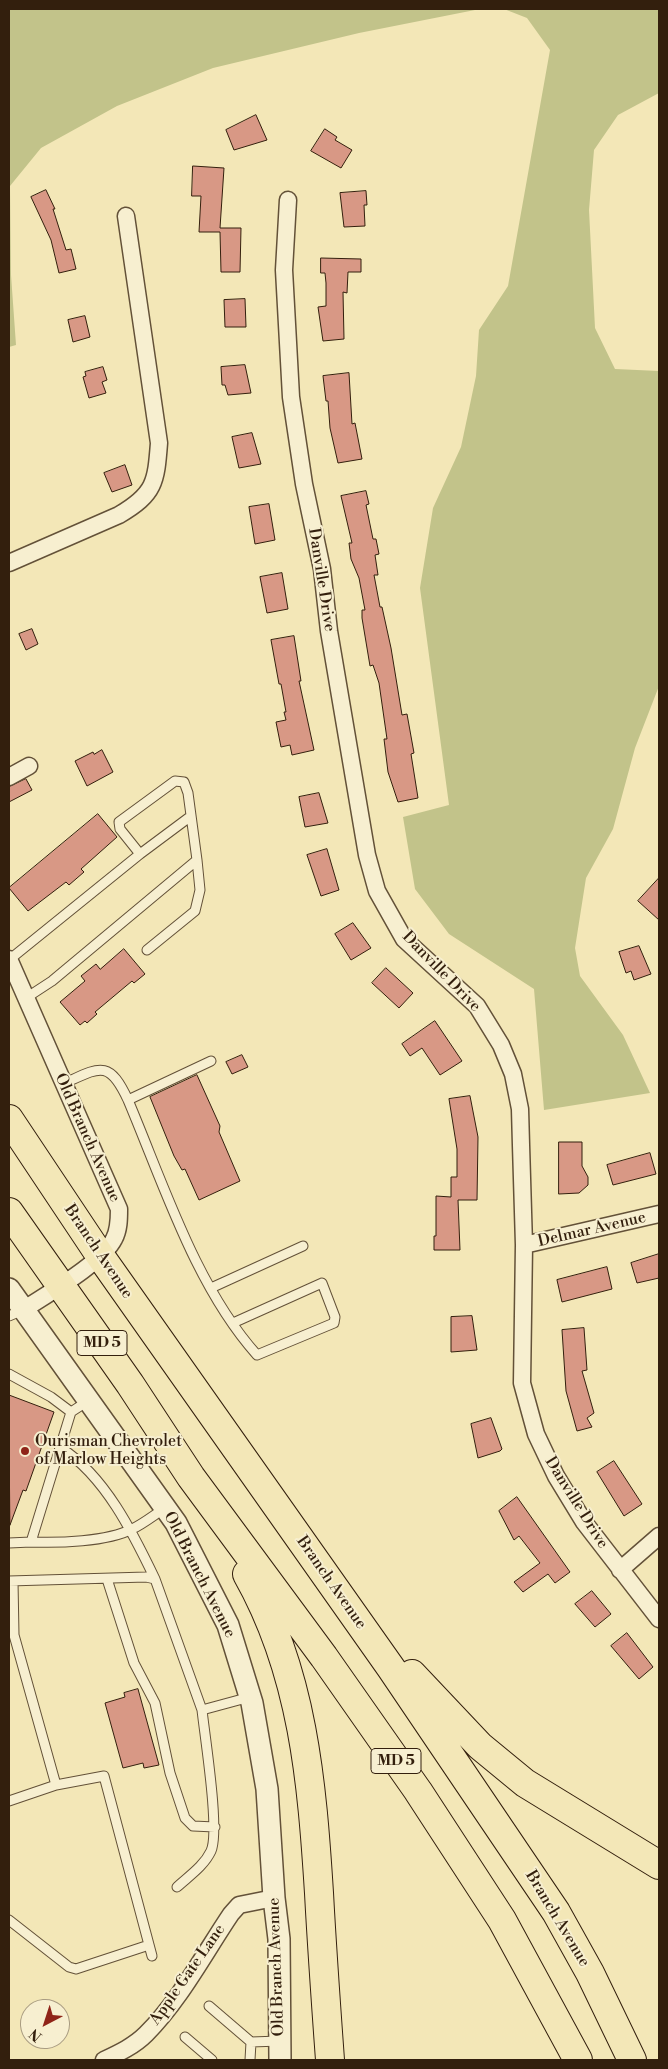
<!DOCTYPE html>
<style>
body{margin:0}
#map{position:relative;width:668px;height:2069px;overflow:hidden;background:#f3e7b7;font-family:"Libre Bodoni",serif}
canvas{display:block}
.frame{position:absolute;inset:0;border:10px solid #331f0d;pointer-events:none}
.north{position:absolute;left:20px;top:1999px;width:50px;height:50px;box-sizing:border-box;background:#f7efd0;border:1px solid #a99c82;border-radius:50%;rotate:220deg;font-size:14px;font-weight:700;line-height:20px;text-align:center;color:#331f0d}
.north::after{content:'';display:block;margin:auto;width:18px;height:22px;background:#8f2418;clip-path:polygon(50% 0,100% 100%,50% 72%,0 100%)}
</style>
<div id="map">
<canvas width="668" height="2069"></canvas>
<div class="frame"></div>
<div class="north">N</div>
</div>
<script>
const g = document.querySelector('canvas').getContext('2d');
g.lineJoin = 'round';
function paint(path, color) {
  g.fillStyle = color;
  g.fill(path, 'evenodd');
}
function strokePath(path, color, width, dash) {
  g.strokeStyle = color;
  g.lineWidth = width;
  g.lineCap = dash ? 'butt' : 'round';
  g.setLineDash(dash || []);
  g.stroke(path);
}
function drawText(font, color, halo, rows, align = 'center') {
  g.font = font + ' "Libre Bodoni",serif';
  g.lineWidth = 4;
  g.setLineDash([]);
  g.textBaseline = 'middle';
  g.strokeStyle = halo;
  g.fillStyle = color;
  for (const [text, x, y, turn = 0] of rows) {
    g.save();
    g.translate(x, y);
    g.rotate((+turn || 0) * Math.PI / 180);
    g.textAlign = isNaN(turn) ? turn : align;
    if (halo) g.strokeText(text, 0, 0);
    g.fillText(text, 0, 0);
    g.restore();
  }
}
paint(new Path2D(`
 M9,9h471l-121,24 -146,35 -96,38 -76,42 -31,38 1,89 5,70 -7,2z
 M504,9h155v84l-41,22 -24,35 -5,60 6,118 20,41 44,2v315l-24,62 -22,81 -27,49 -11,70 5,28 43,59 27,58 -106,17 -10,-121 -85,-55 -34,-45 -12,-72 46,-12 -29,-217 13,-80 28,-61 15,-71 3,-46 29,-44 42,-236 -23,-32z`), '#c2c38a');
const building = new Path2D(`
 M256,115l11,25 -33,10 -8,-20z
 M325,129l12,8 -2,3 17,10 -11,18 -30,-17z
 M193,166l31,2 -4,60h21l-1,44h-19l-1,-40h-21l2,-36h-9z
 M46,190l9,19h-2l13,41 5,-1 5,20 -17,4 -8,-33 -20,-43z
 M366,191l1,14h-3l1,21 -21,1 -4,-34z
 M321,258l40,1v13h-13l-1,21 -4,-1 1,47 -21,2 -5,-34 8,-1v-23l-1,-10h-4z
 M245,299l1,28h-21l-1,-27z
 M85,316l5,21 -17,5 -5,-22z
 M245,365l6,28 -23,2 -3,-10h-3l-1,-18z
 M103,367l4,13 -5,2 4,11 -17,5 -6,-21 3,-1 -1,-4z
 M349,373l3,51 3,-1 7,36 -24,4 -8,-35 -2,-27h-2l-3,-25z
 M252,433l9,31 -22,4 -7,-31z
 M125,465l7,20 -20,7 -8,-19z
 M366,491l3,13 -3,1 7,34h3l3,15 -4,1 3,20h-4l6,32h2l9,41 11,67 5,-1 7,39 -3,1 7,44 -20,4 -10,-30 -4,-33h3l-8,-56 -6,-18 -3,1 -8,-48v-8h3l-6,-32 -8,-19 -2,-16h3l-11,-47z
 M269,504l6,36 -20,4 -6,-37z
 M282,573l6,36 -21,4 -7,-36z
 M32,629l6,15 -12,6 -7,-16z
 M294,636l7,45h-2l15,69 -22,5 -2,-10 -9,2 -5,-25 10,-2 -2,-8h2l-5,-28h-2l-8,-44z
 M102,750l11,22 -26,14 -12,-25 18,-9 1,2z
 M26,779l6,11 -23,12v-15z
 M319,793l9,30 -23,4 -6,-30z
 M98,814l19,23 -36,32 3,3 -15,13 -3,-3 -38,29 -19,-23z
 M327,849l12,41 -18,6 -14,-41z
 M659,878v42l-21,-19z
 M353,923l18,25 -20,12 -16,-26z
 M639,946l12,28 -17,6 -3,-9 -5,2 -7,-21z
 M124,949l21,25 -11,9 -2,-2 -37,31 2,2 -10,9 -2,-2 -5,4 -20,-23 25,-21 -4,-5 15,-12 4,5z
 M386,968l27,25 -14,15 -27,-25z
 M435,1021l27,40 -22,14 -18,-27 -12,8 -8,-12z
 M242,1055l6,12 -16,7 -6,-12z
 M197,1075l23,51 -1,6 21,49 -41,19 -14,-31 -3,1 -8,-14 -24,-59z
 M470,1096l8,41 -1,63h-19l2,50h-26v-14h2v-40l15,1v-20h6v-28l-8,-50z
 M559,1142h23v24l6,11v8l-9,8 -20,1z
 M650,1153l6,21 -43,11 -6,-20z
 M659,1254v24l-22,5 -6,-20z
 M607,1267l5,22 -50,13 -5,-22z
 M472,1316l5,34 -26,2v-35z
 M584,1328l3,42 -5,1 12,42 -7,5 5,9 -15,4 -11,-40 -4,-61z
 M9,1395l45,17 -28,79 -3,-1 -13,35z
 M491,1418l11,31 -2,2 -22,7 -7,-34z
 M614,1461l28,43 -18,12 -27,-44z
 M517,1497l53,75 -15,11 -7,-9 -25,18 -9,-10 26,-19 -21,-27 -5,4 -15,-29z
 M592,1591l19,23 -16,13 -20,-23z
 M627,1633l26,34 -14,12 -28,-33z
 M138,1689l21,76 -15,3 -1,-5 -20,5 -18,-65 20,-6 -1,-4z`);
paint(building, '#d89885');
strokePath(building, '#331f0d', 1);
const service = new Path2D(`
 M140,854l-20,-25 -1,-7 56,-41 9,1 4,11 9,67
 M9,960l131,-106 51,-38
 M26,998l26,-17 145,-121 3,30 -5,21 -48,39
 M63,1084c37,-17 46,-25 65,16l83,-39
 M128,1100c36,85 68,187 129,255l77,-32 1,-6 -13,-34 -89,40
 M211,1288l92,-42
 M9,1316l14,-6
 M9,1374l42,23 20,15
 M61,1448c44,28 72,85 94,131
 M31,1542c27,1 76,0 101,-13 11,-5 22,-14 33,-21
 M9,1543l22,-1 40,-130 17,-11
 M107,1579l27,84 21,40 15,70 15,45 8,8 22,1
 M9,1581l137,-4 9,2 47,131 48,-13
 M13,1581l1,54 42,150 48,-9 48,180
 M9,1801l47,-16
 M177,1887c12,-11 27,-21 34,-36 9,-20 -6,-113 -9,-141
 M9,1920l60,47 7,2 73,-24
 M209,2006l42,36 -1,18
 M185,2037l27,23
 M251,2042l29,-1`);
const minor = new Path2D(`
 M288,200l-4,70 7,127 13,87 18,85 7,62 38,224 10,36 27,48 73,67 24,39 12,29 7,35 1,36 3,100 -2,138 14,51 20,42 28,46 75,97
 M9,563l110,-48c36,-21 37,-33 40,-72l-33,-227
 M9,777l20,-11
 M9,959l110,250c0,10 0,21 -5,30 -12,24 -67,55 -91,71
 M524,1245l135,-31
 M620,1570l39,-34
 M104,2060c15,-7 30,-14 42,-26 34,-34 58,-80 85,-120l8,-9 35,-7`);
const tertiary = new Path2D(`
 M9,1289l167,234 52,102 24,78 15,86 7,109 5,41 1,121`);
const trunk = new Path2D(`
 M9,1119l92,138 290,411 165,244 34,61 42,87
 M9,1212l121,172 61,93 133,180 94,134 84,129 76,140
 M247,1574c56,99 65,208 72,319 3,56 7,112 11,167
 M412,1674l68,72 45,37 134,82`);
strokePath(service, '#635138', 11);
strokePath(minor, '#635138', 19);
strokePath(tertiary, '#635138', 24);
strokePath(trunk, '#331f0d', 30);
strokePath(service, '#f7efd0', 9);
strokePath(minor, '#f7efd0', 16);
strokePath(tertiary, '#f7efd0', 21);
strokePath(trunk, '#f3e7b7', 28);
for (const [x, y, r, color] of [
 [25,1451,5,"#8f2418"]
]) {
  const dot = new Path2D();
  dot.arc(x, y, r, 0, 2 * Math.PI);
  g.fillStyle = color;
  g.fill(dot);
  strokePath(dot, '#f7efd0', 2);
}
for (const [x, y, w] of [
 [102,1343,50],
 [396,1761,50]
]) {
  const box = new Path2D();
  box.roundRect(x - w / 2, y - 12.5, w, 25, 4);
  g.fillStyle = '#f7efd0';
  g.fill(box);
  strokePath(box, '#331f0d', 1);
}
drawText('bold 15px', '#331f0d', null, [
 ["MD 5",102,1343],
 ["MD 5",396,1761]
]);
drawText('16px', '#331f0d', '#f7efd0', [
 ["Danville Drive",321,580,81],
 ["Danville Drive",441,972,46],
 ["Old Branch Avenue",87,1138,66],
 ["Delmar Avenue",592,1230,-13],
 ["Branch Avenue",98,1252,56],
 ["Danville Drive",576,1503,58],
 ["Old Branch Avenue",199,1575,63],
 ["Branch Avenue",331,1583,55],
 ["Branch Avenue",557,1919,59],
 ["Old Branch Avenue",277,1967,-92],
 ["Apple Gate Lane",188,1975,-55]
]);
drawText('16px', '#331f0d', '#f7efd0', [
 ["Ourisman Chevrolet",35,1442],
 ["of Marlow Heights",35,1460]
], 'left');
</script>
